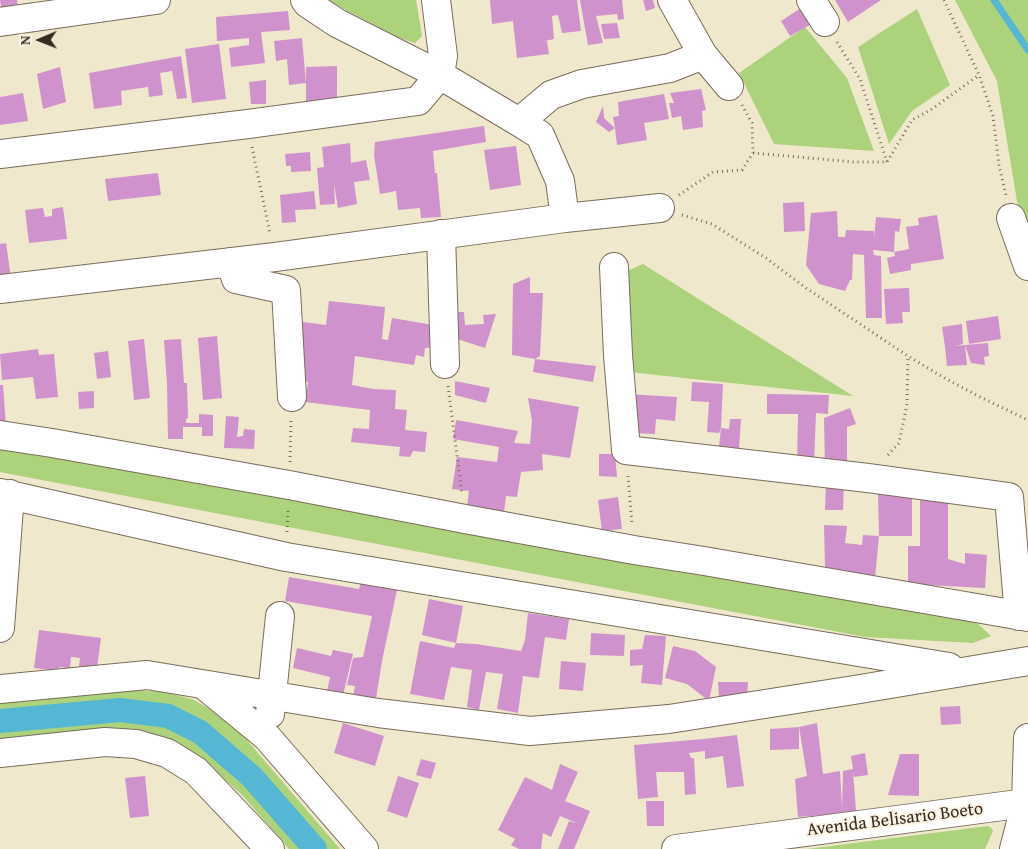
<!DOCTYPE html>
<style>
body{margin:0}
#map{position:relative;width:1028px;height:849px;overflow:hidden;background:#f0e8cc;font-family:"Gentium Book Plus",serif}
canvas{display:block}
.north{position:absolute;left:15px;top:15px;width:50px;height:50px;-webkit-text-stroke:4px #fcf5e5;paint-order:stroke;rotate:269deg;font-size:14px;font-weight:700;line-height:20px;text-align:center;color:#3b2a1e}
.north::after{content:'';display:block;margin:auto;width:18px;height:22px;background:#3b2a1e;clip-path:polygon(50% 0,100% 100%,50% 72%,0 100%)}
</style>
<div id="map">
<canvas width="1028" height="849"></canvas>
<div class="north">N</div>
</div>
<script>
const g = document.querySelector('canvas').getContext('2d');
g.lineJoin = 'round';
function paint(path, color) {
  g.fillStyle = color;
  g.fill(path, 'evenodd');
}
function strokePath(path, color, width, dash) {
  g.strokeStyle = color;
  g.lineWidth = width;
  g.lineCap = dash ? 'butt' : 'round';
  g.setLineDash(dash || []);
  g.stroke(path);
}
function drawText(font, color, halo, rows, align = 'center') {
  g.font = font + ' "Gentium Book Plus",serif';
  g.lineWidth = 4;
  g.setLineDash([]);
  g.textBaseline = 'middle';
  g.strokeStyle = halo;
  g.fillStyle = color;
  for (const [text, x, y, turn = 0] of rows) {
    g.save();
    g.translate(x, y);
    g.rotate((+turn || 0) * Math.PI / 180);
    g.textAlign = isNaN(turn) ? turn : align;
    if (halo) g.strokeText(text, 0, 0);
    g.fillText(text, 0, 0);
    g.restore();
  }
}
paint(new Path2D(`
 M329,0h87l6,36 -7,7 -15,-5 -58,-30z
 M955,0h73v238l-9,-25 -22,-132z
 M917,9l33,76 -38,26 -23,33 -31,-97z
 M805,27l42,51 27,73 -100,-7 -35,-71z
 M643,264l210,132 -225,-24 -3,-100z
 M0,448l279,45 195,41 502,88 15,14 -18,7 -108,-6 -865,-165z
 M135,690l30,2 29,8 31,18 16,15 99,116h-51l-48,-55 -42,-37 -199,-15v-42z
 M988,826l3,2 2,3 -8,18h-178z`), '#acd27b');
strokePath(new Path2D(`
 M994,0l34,50`), '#55b7d3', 7);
strokePath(new Path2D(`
 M0,721l120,-11 48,6 32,16 52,45 63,72`), '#55b7d3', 24);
paint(new Path2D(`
 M0,0h17l1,9 -16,2z
 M490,0h87l4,31 -19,2 -4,-18 -6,1 2,23 -13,3 6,-1 2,13 -32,4 -4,-37 -21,3z
 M580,0h42l2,19 -6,1 -1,-6 -21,2 7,27 -15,2z
 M643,0h10l2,8 -9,3z
 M835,0h46l-33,22z
 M804,6l13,15 -27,15 -9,-15z
 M288,11l2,19 -29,2 4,31 -34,4 -2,-19 20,-3v-7l-32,3 -1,-24z
 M617,23l3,15 -16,1 -3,-15z
 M302,38l4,45v-16l31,-1v35h-31v-18l-17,2 -2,-26 -11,2 -2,-20z
 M219,44l7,55 -34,4 -7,-54z
 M181,56l6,42 -10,1 -5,-28 -12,2 3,22 -14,2 -1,-10 -27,4 1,14 -28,4 -5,-36z
 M60,67l6,35 -23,7 -6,-35z
 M266,80v24h-15l-2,-22z
 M701,89l5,21 -4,1 1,16 -20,3 -2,-14 -9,2 -3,-15h5l-4,-10z
 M23,93l5,28 -28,4v-28z
 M664,94l5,25 -25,4 3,17 -30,5 -2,-17 -6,4 -13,-10 7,-16 1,12 11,10 -2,-11 6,-1 -1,-14z
 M484,126l2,16 -53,9 2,22h2l4,44 -20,1 -1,-10 -22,2 -2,-19 -16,3 -6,-39 1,-13z
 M350,143l1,20 15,-3 4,20 -16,2 3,22 -19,4 -4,-24 1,20 -15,1 -3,-37 7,-1 -2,-20z
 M516,146l5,39 -31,5 -6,-40z
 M310,152l1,19 -20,1v-6h-5l-1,-12z
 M158,173l3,22 -53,6 -3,-22z
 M314,191l2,18 -21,1 1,12 -14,1 -2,-28z
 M804,202l1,29 -21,1 -1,-29z
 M63,207l4,32 -38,4 -4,-33 18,-2 2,9 7,-1v-7z
 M837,211l1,26h7l1,-7 28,1v8l2,-22 25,2 -2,13 -4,-1 -1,21 15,-3 -3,-22 13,-2 -1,-7 19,-3 7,44 -33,5v6l-21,4 -3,-16 8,-2 -1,-4 -21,-2 1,5 7,1 1,62h-16l-2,-63 -11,-1 -1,26h-2l-5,11 -26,-7 -13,-19 5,-52z
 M6,243l5,35 -11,2v-36z
 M530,277v16h13l-3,63 -5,3 -23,-4 1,-71z
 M909,288l1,24h-8l1,11 -17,1 -2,-35z
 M329,301l56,6 -3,32 6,1 4,-22 47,8 -3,21 -11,1 -1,9 -8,-2 -2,10 -59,-9 -3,29 21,4 23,1 -1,19 12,1 -2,20 22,2 -2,20 -12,-1 -3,6 -11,-1 1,-9 -49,-5 2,-14 16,1 1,-19 -65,-8 3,-20 -12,-1 -1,-60 31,4z
 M456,312h8l1,13 19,-1 -1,-9 13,-1 -11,34 -28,-9z
 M998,316l3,23 -32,5 -3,-23z
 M962,324l1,20 -8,2 10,-1 2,20 -20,1 -2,-19 -3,-20z
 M217,336l5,62 -19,2 -5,-62z
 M144,339l6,59 -16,2 -6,-59z
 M181,339l3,44h3l1,35 -2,1v4h13v-9l14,1v21h-11v-9h-19v12h-15l-1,-55 -3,-44z
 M988,343l1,13 -5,1 1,8 -14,-2 -6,-18z
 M38,349l1,6 15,-1 4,43 -22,2 -3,-22 -31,3 -2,-26z
 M108,351l3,26 -14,2 -3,-26z
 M535,359l61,7 -3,16 -60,-10z
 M455,381l35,7 -4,15 -31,-8z
 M692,382l31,2 -2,44 -2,5 -12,-1 2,-30 -18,-1z
 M0,385h3l3,40h-6z
 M94,391v17l-15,1 -1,-17z
 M628,394l49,3 -2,24 -19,-2 -1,15 -21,-1z
 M767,394l62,1 -1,19 -12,-1 -2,52h-17l1,-51h-31z
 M528,398l51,9 -9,51 -28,-4 1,16 -22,2 -4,25 -11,-1 -2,16 -37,-5 2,-16 -17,-2 5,-32 40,5 2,-15 -46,-8 3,-19 62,11 -4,12 16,1 2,-23z
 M850,408l6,16 -9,3v40l-22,1 -1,-50z
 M226,416l13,1 -2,20 6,-1 1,-7 11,1 -1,19 -30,-1z
 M730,419h11l-2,30 -20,-2 2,-19 8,1z
 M599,454h16l2,23 -18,-1z
 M826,482h18l-1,28h-18z
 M878,494h34v42h-33z
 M618,497l4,32 -20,2 -4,-31z
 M920,498h28v61l17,5v-11l22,2 -2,33 -77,-4v-38h12z
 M824,525l23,1 -2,17 17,2 1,-10 16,1 -4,42 -32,-2 -18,-9z
 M289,577l70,12 2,-7 36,8 -15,71 -7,44 -23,-4 3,-15 -8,-1 6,-27 10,-1 9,-41 -87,-15z
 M429,599l34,7 -7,37 -34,-8z
 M528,613l41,6 -3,21 -21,-3 -6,41 -16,-2 -5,37 -21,-4 6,-35 -17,-2 -7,38 -12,-3 5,-37 -21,-3 -7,33 -34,-6 10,-53 34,7 2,-5 20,1 45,7 4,-11z
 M39,630l62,8 -4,30 -18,-2 1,-8 -9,-1 -1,11 -11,-1v4l-25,-3z
 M591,633l34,2 -1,21 -34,-1z
 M645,635l21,1 -4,49 -21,-2 2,-18 -13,1v-16l12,-1z
 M673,646l22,5 21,16 -7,34 -22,-17 -22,-6z
 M297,648l34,8 2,-6 20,4 -10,41 -16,-4 3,-14 -37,-9z
 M561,661l25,2 -3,28 -24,-2z
 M718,682h30l-1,17 -28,-2z
 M960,706l1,18 -20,1 -1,-18z
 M343,723l41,13 -9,30 -41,-13z
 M817,723l6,51 17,-3 2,37 1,-37 10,-2 -2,-13 14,-3 3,22 -14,2 -1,-5 4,51 -31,3 -1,-11 -27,2 -3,-38 12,-3 -8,-49z
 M799,727v22l-29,1v-21z
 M737,735l7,51 -17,2 -4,-32 -18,3v-8l-16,2 2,5h3l2,36 -11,1 -1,-23h-28l2,25 -20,2 -4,-54 69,-6z
 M900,754h19v42l-31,-1z
 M421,759l15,4 -5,16 -15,-4z
 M560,764l18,8 -13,29 25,10 -16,38h-16l11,-28 10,3 -19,-8 -9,21 -8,-4 -2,16h-22l-8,-4 4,-6 -17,-9 27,-53 27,13z
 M145,776l4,40 -19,2 -5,-40z
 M398,776l21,7 -12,35 -20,-7z
 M646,801h18v25h-17z`), '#d092cc');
const minor = new Path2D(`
 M305,0l2,3 30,20 103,52 79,47 21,13 20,46 5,37
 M672,0l31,55 26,31
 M811,0l14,22
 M0,22l156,-22
 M519,122l32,-27 31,-11 88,-16 33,-13
 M0,154l248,-30 170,-23 22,-26 3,-19 -7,-56
 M1011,218l17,48
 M441,234l4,130
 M230,262l6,17 50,11 6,107
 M614,267l4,88 8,95 242,28 141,19 10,119
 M0,289l275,-32 290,-39 95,-10
 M0,435l52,8 237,42 176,34 169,31 70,11 324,56
 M0,493l286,64 663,110
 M0,628l10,-134
 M205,686l62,51 97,112
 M0,689l147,-14 231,38 152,18 139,-12 185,-29 174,-29
 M270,714l10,-98
 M0,753l105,-11 31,2 31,9 29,18 74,78
 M676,849l350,-46
 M1014,849l12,-46 2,-65`);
strokePath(minor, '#7a6c5b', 30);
strokePath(new Path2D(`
 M944,0l35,75 14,41 6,49 7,30
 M837,42l23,37 27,83
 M252,147l18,87
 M753,153l101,9h33l25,-42 20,-11 47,-34
 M679,195l34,-23 29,-2 11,-17 -1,-30 -10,-18
 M682,215l30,9 54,34 40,30 102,68 33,20 37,20 50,24
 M448,386l14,108
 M888,455l11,-12 8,-39 1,-48
 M290,462l1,-42
 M628,476l4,48
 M287,532l1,-22`), '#7a6c5b', 3, [1, 4]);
strokePath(minor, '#fff', 28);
drawText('18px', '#3b2a1e', '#fcf5e5', [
 ["Avenida Belisario Boeto",895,820,-7]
]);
</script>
